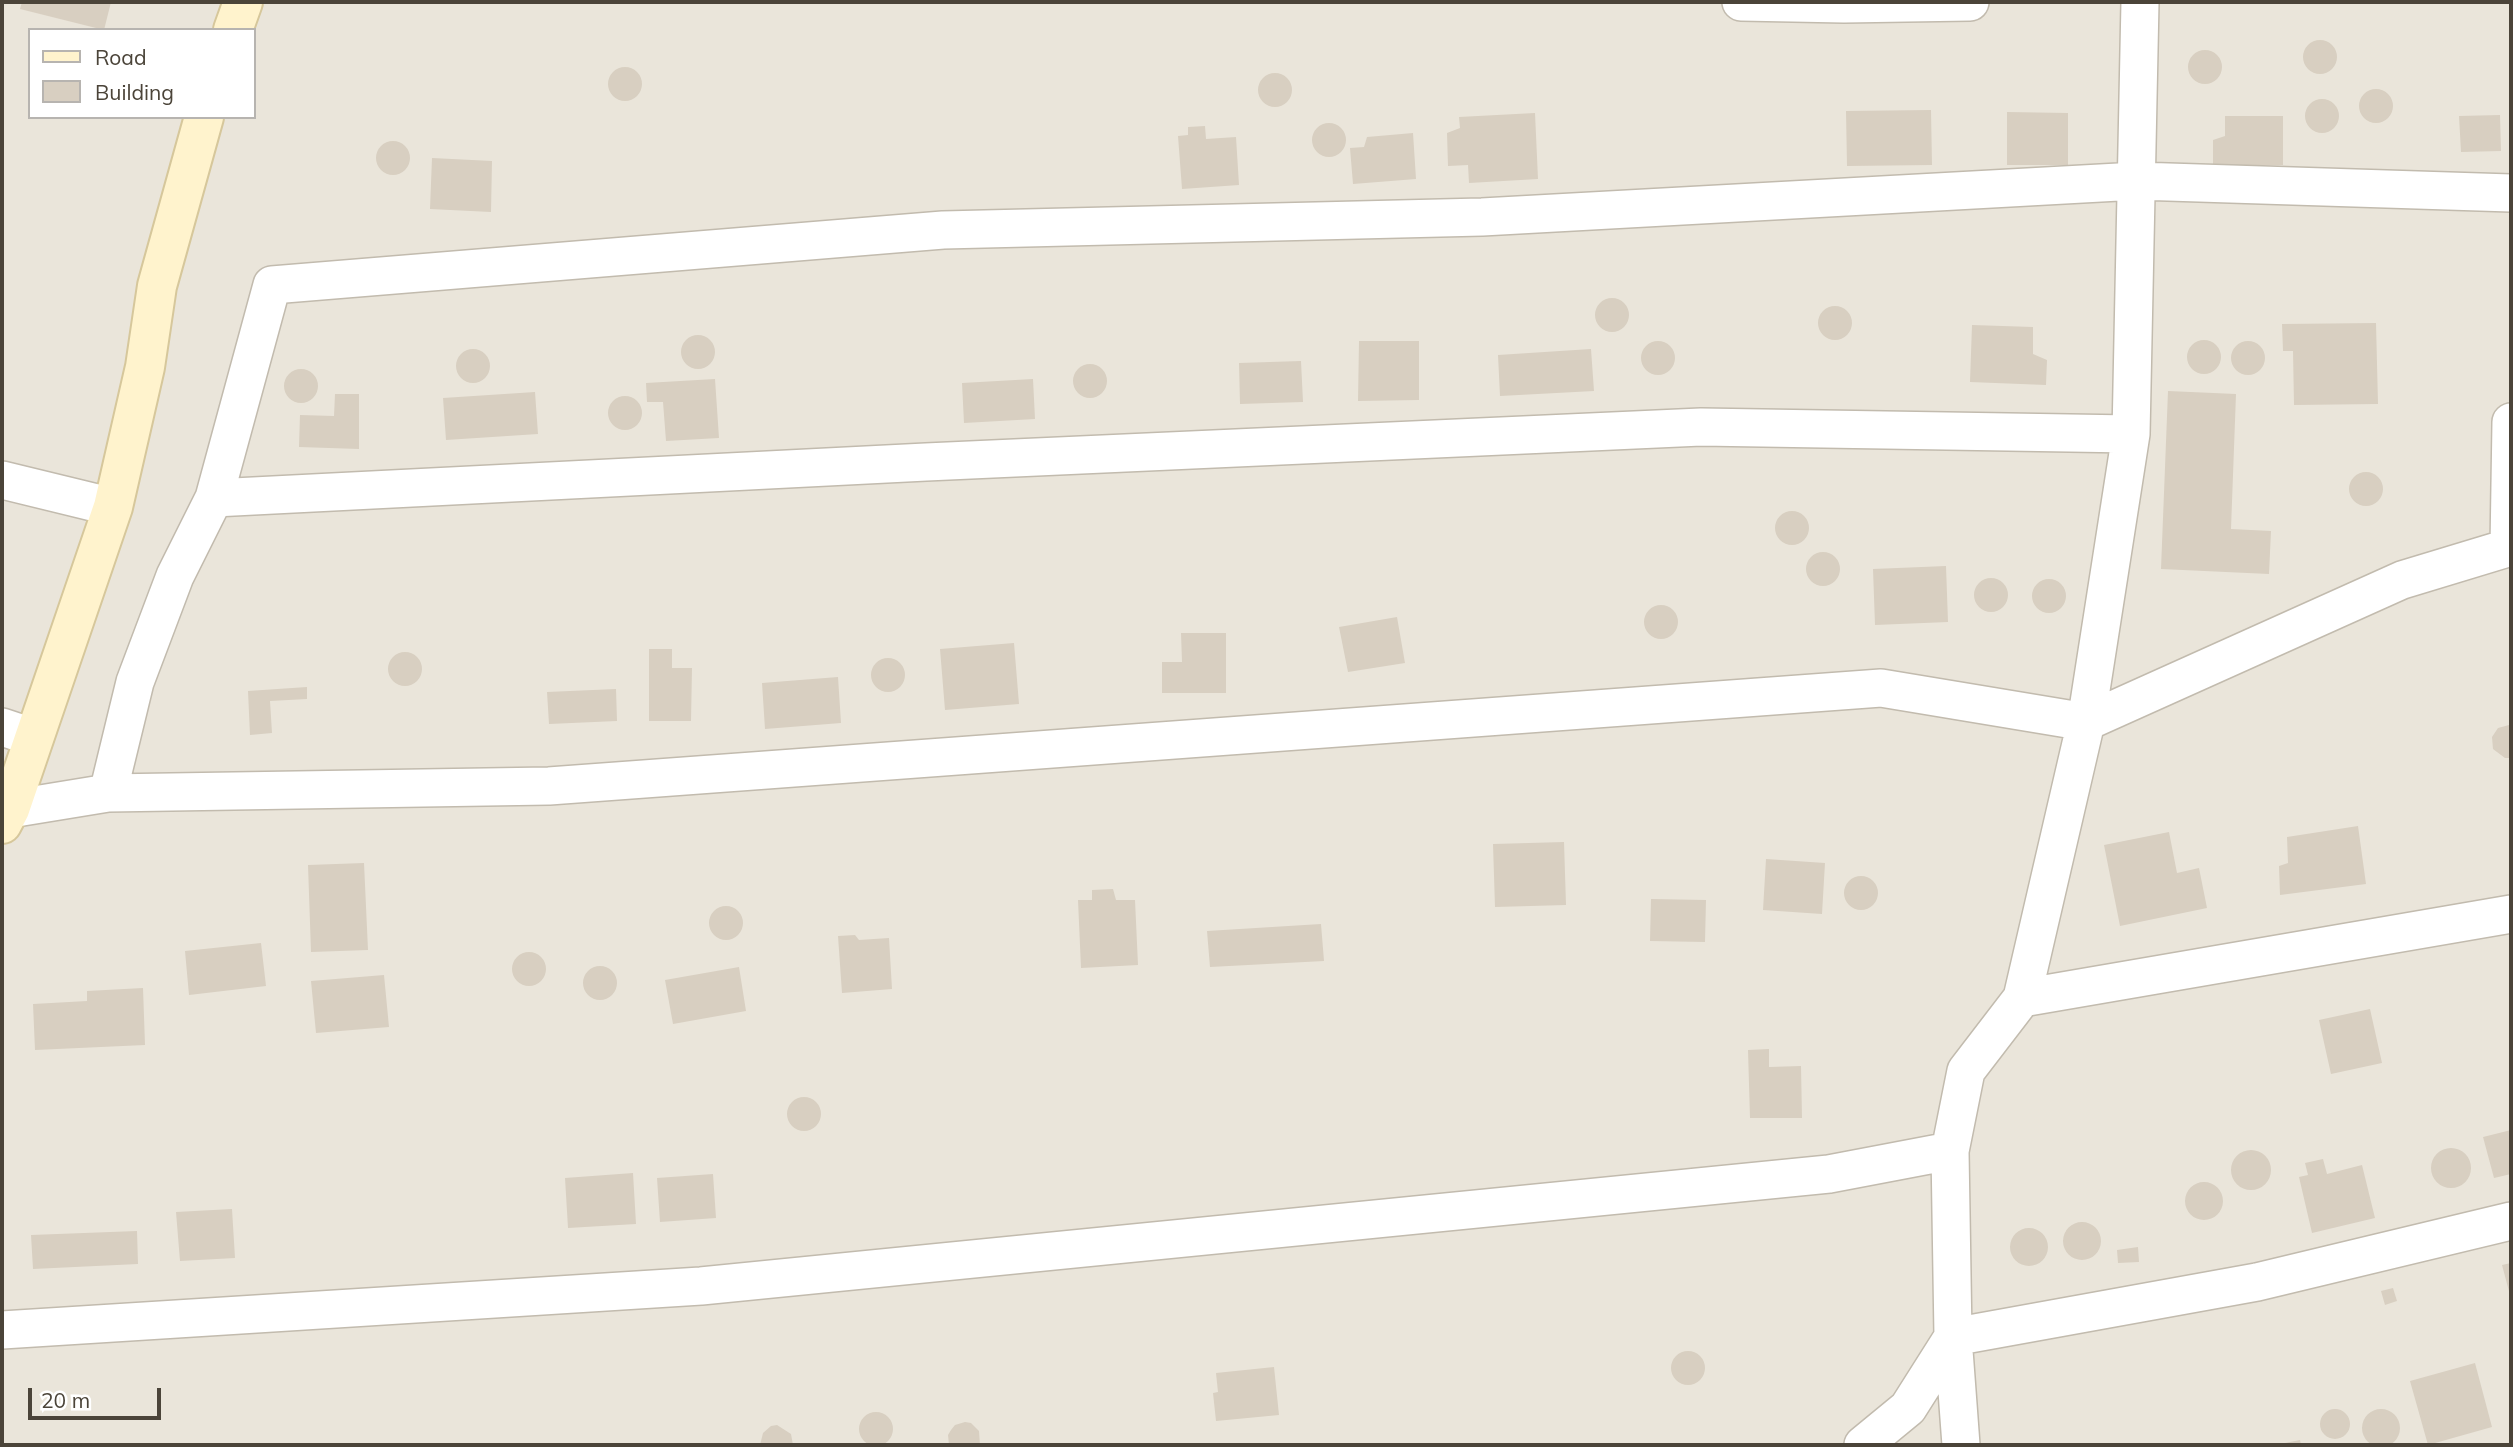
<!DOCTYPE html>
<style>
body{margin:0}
#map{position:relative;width:2513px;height:1447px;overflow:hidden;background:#f6f3ec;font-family:Mulish,sans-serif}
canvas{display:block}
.frame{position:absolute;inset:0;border:4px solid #4b4439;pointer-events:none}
.legend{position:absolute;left:28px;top:28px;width:228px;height:91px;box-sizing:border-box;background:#fff;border:2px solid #b7b4b0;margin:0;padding:9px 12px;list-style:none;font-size:21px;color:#4b4439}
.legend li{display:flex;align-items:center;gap:14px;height:35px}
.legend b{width:35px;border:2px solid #b7b4b0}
.scale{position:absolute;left:28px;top:1388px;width:133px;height:32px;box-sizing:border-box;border:4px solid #4b4439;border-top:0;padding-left:9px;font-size:21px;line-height:24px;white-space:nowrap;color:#4b4439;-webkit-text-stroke:5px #fff;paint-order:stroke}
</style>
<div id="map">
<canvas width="2513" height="1447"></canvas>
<div class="frame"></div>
<ul class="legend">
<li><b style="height:9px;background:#fff3cd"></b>Road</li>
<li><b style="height:19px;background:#d8cfc1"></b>Building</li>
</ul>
<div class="scale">20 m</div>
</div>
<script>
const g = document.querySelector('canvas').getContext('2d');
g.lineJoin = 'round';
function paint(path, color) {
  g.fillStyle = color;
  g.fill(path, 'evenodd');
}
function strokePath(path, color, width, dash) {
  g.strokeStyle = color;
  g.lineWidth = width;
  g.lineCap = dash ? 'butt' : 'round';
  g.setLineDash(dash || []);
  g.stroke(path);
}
paint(new Path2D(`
 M2,2h2509v1443h-2509zM30,30h224v87h-224z`), '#eae5da');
paint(new Path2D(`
 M22,2h89l-7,28 -84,-21z
 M2303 57a17 17 0 1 1 34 0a17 17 0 1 1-34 0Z
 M2188 67a17 17 0 1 1 34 0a17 17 0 1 1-34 0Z
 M608 84a17 17 0 1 1 34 0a17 17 0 1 1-34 0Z
 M1258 90a17 17 0 1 1 34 0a17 17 0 1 1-34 0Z
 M2359 106a17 17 0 1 1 34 0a17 17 0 1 1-34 0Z
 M2305 116a17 17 0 1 1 34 0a17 17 0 1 1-34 0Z
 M1931,110l1,55 -85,1 -1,-55z
 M2007,112l61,1v52h-61z
 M1535,113l3,66 -69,4 -1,-18 -20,1 -1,-33 13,-5 -1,-11z
 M2500,115l1,36 -40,1 -2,-36z
 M2225,116h58v49l-70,1v-26l12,-4z
 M1312 140a17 17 0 1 1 34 0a17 17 0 1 1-34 0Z
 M1205,126l1,13 30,-2 3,48 -57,4 -4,-53 10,-1v-8z
 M1413,133l3,46 -63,5 -3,-36 14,-1 3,-10z
 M376 158a17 17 0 1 1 34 0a17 17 0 1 1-34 0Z
 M432,158l60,3 -1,51 -61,-3z
 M1595 315a17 17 0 1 1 34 0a17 17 0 1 1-34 0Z
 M1818 323a17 17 0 1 1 34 0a17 17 0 1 1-34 0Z
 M2376,323l2,81 -84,1 -1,-54h-10l-1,-27z
 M1972,325l61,2v27l14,6 -1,25 -76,-3z
 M681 352a17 17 0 1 1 34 0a17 17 0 1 1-34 0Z
 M2187 357a17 17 0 1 1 34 0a17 17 0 1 1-34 0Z
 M1359,341h60v59l-61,1z
 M1641 358a17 17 0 1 1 34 0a17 17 0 1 1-34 0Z
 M2231 358a17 17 0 1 1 34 0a17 17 0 1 1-34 0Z
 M1591,349l3,42 -94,5 -2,-41z
 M456 366a17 17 0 1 1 34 0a17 17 0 1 1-34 0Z
 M1301,361l2,41 -63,2 -1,-41z
 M1073 381a17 17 0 1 1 34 0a17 17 0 1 1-34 0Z
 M284 386a17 17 0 1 1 34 0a17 17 0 1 1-34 0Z
 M715,379l4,59 -53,3 -3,-39h-16l-1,-19z
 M1033,379l2,40 -71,4 -2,-40z
 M2168,391l68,3 -5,135 40,2 -2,43 -108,-5z
 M535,392l3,42 -92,6 -3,-42z
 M335,394h24v55l-60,-2 1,-32 34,1z
 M608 413a17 17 0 1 1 34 0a17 17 0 1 1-34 0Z
 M2349 489a17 17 0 1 1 34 0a17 17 0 1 1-34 0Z
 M1775 528a17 17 0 1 1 34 0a17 17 0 1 1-34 0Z
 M1806 569a17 17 0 1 1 34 0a17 17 0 1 1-34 0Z
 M1946,566l2,56 -73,3 -2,-56z
 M1974 595a17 17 0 1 1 34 0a17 17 0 1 1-34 0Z
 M2032 596a17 17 0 1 1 34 0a17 17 0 1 1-34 0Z
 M1644 622a17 17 0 1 1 34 0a17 17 0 1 1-34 0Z
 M1397,617l8,46 -57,9 -9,-45z
 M1181,633h45v60h-64v-31h20z
 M1014,643l5,61 -74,6 -5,-61z
 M649,649h23v19h20l-1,53h-42z
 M388 669a17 17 0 1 1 34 0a17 17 0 1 1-34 0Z
 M871 675a17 17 0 1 1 34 0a17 17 0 1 1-34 0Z
 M838,677l3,46 -76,6 -3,-46z
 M307,687v12l-37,2 2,32 -22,2 -2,-44z
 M616,689l1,32 -68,3 -2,-32z
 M2509,725l2,1v32h-6l-12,-9 -1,-12 6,-9z
 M2358,826l8,58 -86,11 -1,-29 9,-3 -1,-26z
 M2169,832l8,41 22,-5 8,40 -87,18 -16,-81z
 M1564,842l2,63 -71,2 -2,-63z
 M1766,859l59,4 -3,51 -59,-4z
 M364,863l4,87 -57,2 -3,-87z
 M1844 893a17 17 0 1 1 34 0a17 17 0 1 1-34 0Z
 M1113,889l3,11h19l3,65 -57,3 -3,-68h14v-10z
 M1651,899l55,1 -1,42 -55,-1z
 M709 923a17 17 0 1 1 34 0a17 17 0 1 1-34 0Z
 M1321,924l3,37 -114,6 -3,-36z
 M855,935l4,5 30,-2 3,51 -50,4 -4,-57z
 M261,943l5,43 -77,9 -4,-44z
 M512 969a17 17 0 1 1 34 0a17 17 0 1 1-34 0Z
 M583 983a17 17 0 1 1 34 0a17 17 0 1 1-34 0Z
 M739,967l7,44 -73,13 -8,-44z
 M384,975l5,52 -73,6 -5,-52z
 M143,988l2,57 -110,5 -2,-46 54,-3v-10z
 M2370,1009l12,54 -51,11 -12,-54z
 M1769,1049v18l32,-1 1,52h-52l-2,-68z
 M787 1114a17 17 0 1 1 34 0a17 17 0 1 1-34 0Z
 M2511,1130v44l-17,4 -11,-41z
 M2431 1168a20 20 0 1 1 40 0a20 20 0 1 1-40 0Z
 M2231 1170a20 20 0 1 1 40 0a20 20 0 1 1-40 0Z
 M2323,1159l4,15 35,-9 13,53 -63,15 -13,-56 9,-2 -3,-12z
 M633,1173l3,51 -68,4 -3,-50z
 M713,1174l3,44 -56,4 -3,-44z
 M2185 1201a19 19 0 1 1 38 0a19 19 0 1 1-38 0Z
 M232,1209l3,49 -55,3 -4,-49z
 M2063 1241a19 19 0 1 1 38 0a19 19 0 1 1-38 0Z
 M2010 1247a19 19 0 1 1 38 0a19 19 0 1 1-38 0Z
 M137,1231l1,33 -105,5 -2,-34z
 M2138,1247l1,15 -21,1 -1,-13z
 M2511,1263v32h-1l-8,-30z
 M2393,1288l4,13 -12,4 -4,-14z
 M1671 1368a17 17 0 1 1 34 0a17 17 0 1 1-34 0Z
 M2475,1363l17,64 -64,18 -18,-64z
 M1274,1367l5,48 -63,6 -3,-28 5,-1 -2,-19z
 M2320 1424a15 15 0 1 1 30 0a15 15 0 1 1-30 0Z
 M2362 1428a19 19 0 1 1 38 0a19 19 0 1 1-38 0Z
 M859 1429a17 17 0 1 1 34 0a17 17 0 1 1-34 0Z
 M965,1422l6,1 8,8 1,14h-31l-1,-10 3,-5 4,-5z
 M777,1425l14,9 2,11h-33l3,-12 8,-7z
 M2300,1440l1,5h-21v-1z`), '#d8cfc1');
const street = new Path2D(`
 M1741,2l103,2 126,-2
 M2,480l111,27
 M214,498l712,-36 775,-35 430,7
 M2509,547l2,-125
 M2,727l30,10
 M108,793l27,-111 40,-106 39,-78 58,-213 671,-55 539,-13 655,-36 374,12
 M10,809l98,-16 441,-7 1332,-98 205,34 316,-142 109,-33
 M2022,998l489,-84
 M2,1330l699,-44 1128,-112 121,-23
 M1863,1445l45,-37 45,-71 304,-55 254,-61
 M1961,1445l-8,-108 -3,-186 16,-80 56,-73 64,-276 45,-288 9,-432`);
const secondary = new Path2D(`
 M233,30l10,-28
 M2,824l8,-15 103,-302 32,-140 12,-81 47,-169`);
strokePath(street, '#c2bbae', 40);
strokePath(secondary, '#d6c79b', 42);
strokePath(street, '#fff', 37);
strokePath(secondary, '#fff3cd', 38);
</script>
